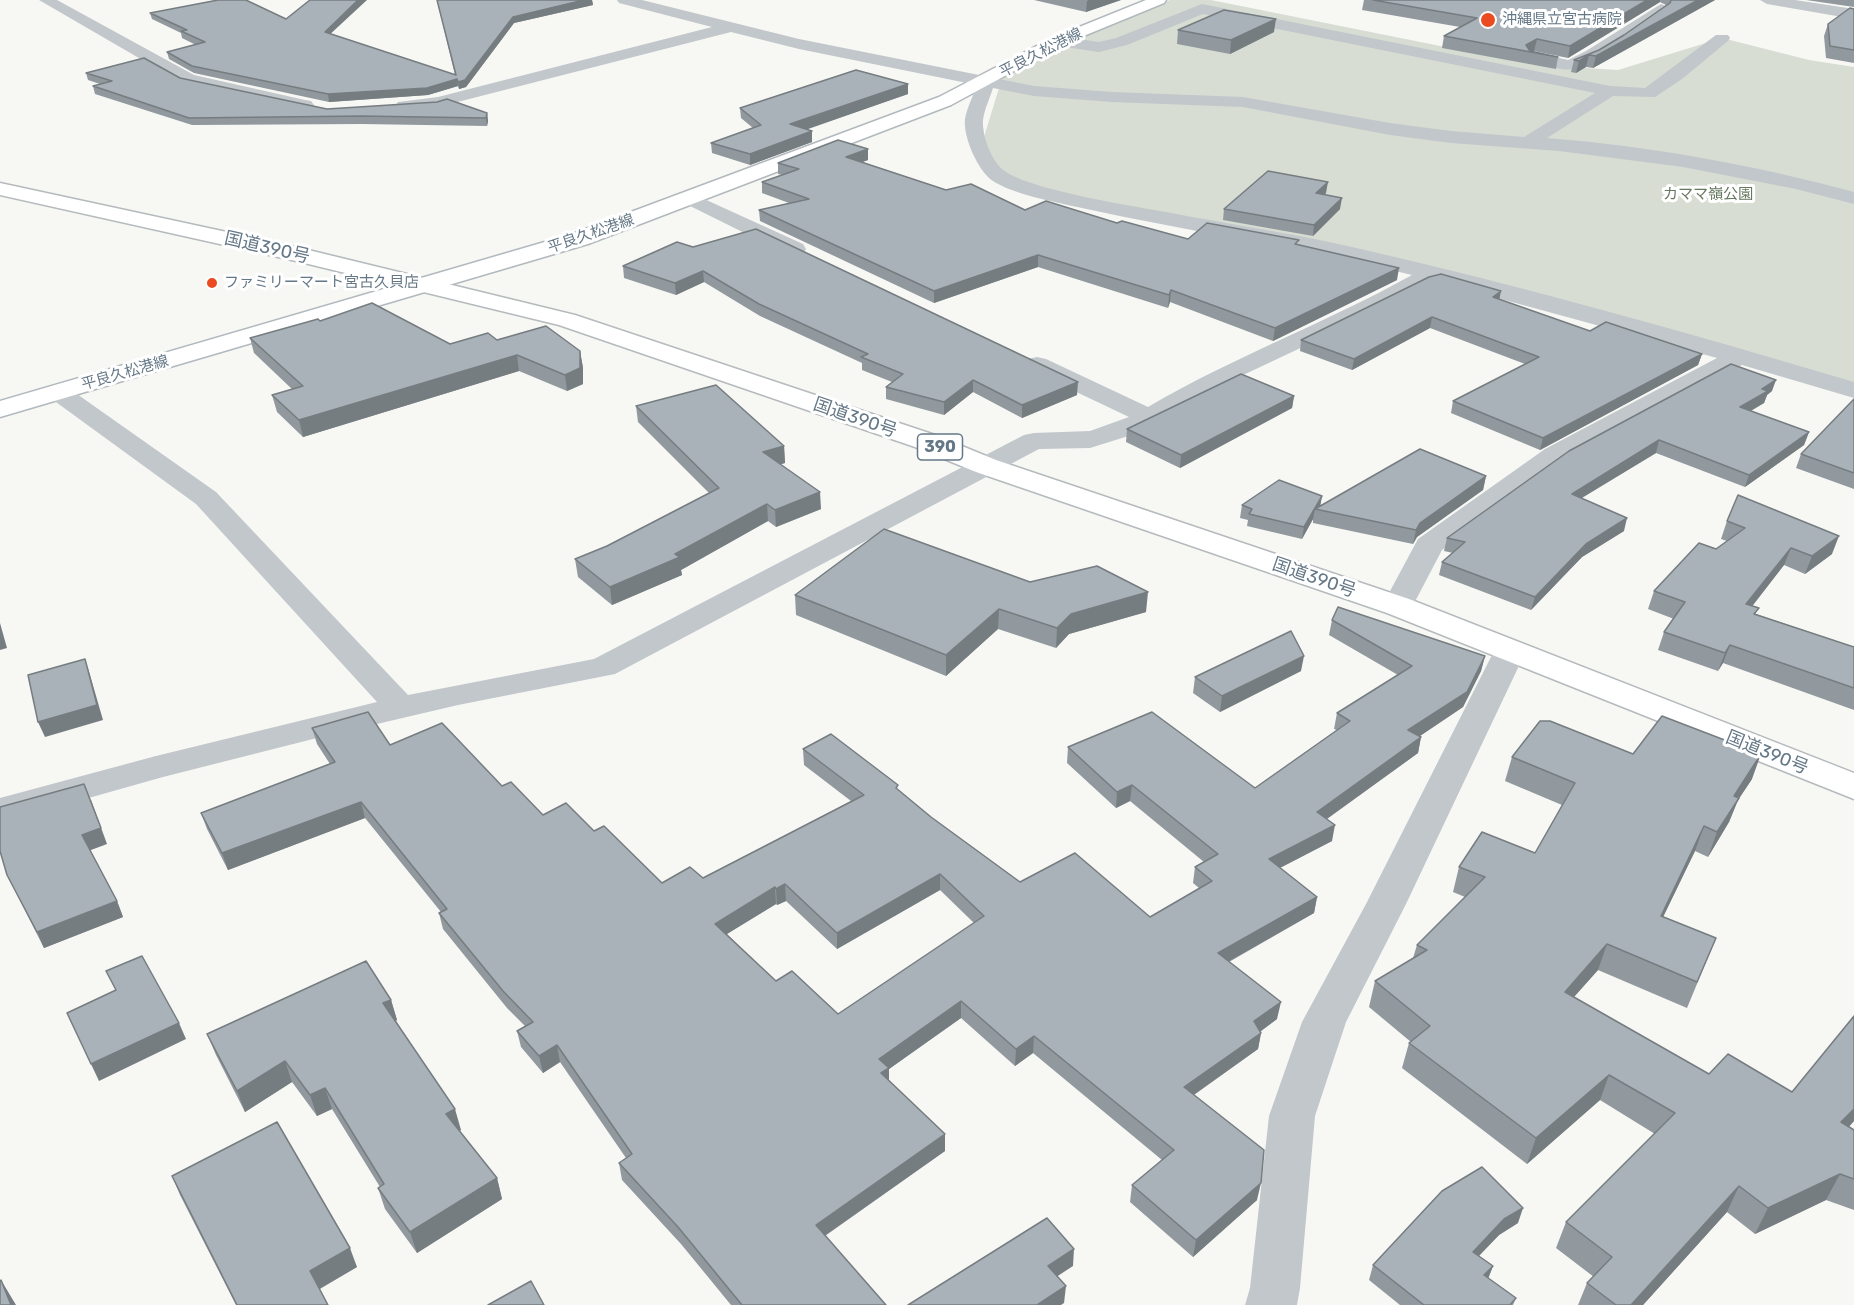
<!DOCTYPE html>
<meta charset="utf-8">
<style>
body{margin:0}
canvas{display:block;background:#f7f7f4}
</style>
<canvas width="1854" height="1305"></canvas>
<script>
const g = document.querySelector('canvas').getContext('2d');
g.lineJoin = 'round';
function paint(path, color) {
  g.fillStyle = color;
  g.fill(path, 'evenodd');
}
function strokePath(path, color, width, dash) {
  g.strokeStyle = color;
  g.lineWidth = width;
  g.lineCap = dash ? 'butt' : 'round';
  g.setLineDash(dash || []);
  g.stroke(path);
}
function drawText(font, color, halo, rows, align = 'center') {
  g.font = font + ' Rubik,"Noto Sans JP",sans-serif';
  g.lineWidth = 6;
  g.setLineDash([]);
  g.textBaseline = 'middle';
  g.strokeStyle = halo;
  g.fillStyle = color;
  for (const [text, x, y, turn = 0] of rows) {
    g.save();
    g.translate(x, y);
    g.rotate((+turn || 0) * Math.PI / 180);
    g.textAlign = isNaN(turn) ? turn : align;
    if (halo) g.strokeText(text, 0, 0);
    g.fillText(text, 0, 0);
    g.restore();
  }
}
paint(new Path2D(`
 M1170,0h41l324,65 83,5 104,-32 87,22 45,7v328l-422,-122 -425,-92 -27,-31 19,-62 -18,-5 77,-42z`), '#d7ddd3');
const secondary = new Path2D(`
 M1146,0h20l-2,3 -100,41 -113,61 -363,139 -588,173v-16l572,-167 367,-137 113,-59z`);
const trunk = new Path2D(`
 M0,183l296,64 279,68 360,120 61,25 413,139 445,174v26l-467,-186 -411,-141 -61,-25 -356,-122 -263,-64 -296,-66z`);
strokePath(secondary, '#b2b9be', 3);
strokePath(trunk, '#b5babd', 3);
paint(new Path2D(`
 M39,0h18l137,75 111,25 6,1 3,4 -3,4 -6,1 -123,-27z
 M617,0h25l157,39 235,47 78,6 131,5 147,26 61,8 73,6 71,-44 -392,-79 -76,31 -28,7 -41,-6 -8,-5 8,-5 41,6 17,-4 86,-34 408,82 35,2 71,-53h12l2,3 -2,3 -46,38 -27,18 -42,-1 -66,42c103,8 207,27 307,54v12l-58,-15 -113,-22 -124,-16 -108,-8 -61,-8 -147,-28 -131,-5 -78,-6 -41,-8c-3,10 -9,22 -10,32 -1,16 8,39 19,49 22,20 130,37 164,43 62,12 125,21 186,35 168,38 337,86 502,135v16l-112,-33 -177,96 -123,89 -33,63 -11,3 -11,-3 -5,-7 36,-67 127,-90 172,-91 -282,-77 -75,39 -136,64 -86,49 -48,15 -51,1 -424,225 -157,31 -145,34 -150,38 -163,46v-25l156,-42 221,-54 -181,-198 -147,-107 -4,-5 4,-5 9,-3 9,3 149,105 192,203 186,-36 430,-224 10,-2 56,-2 39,-14 -101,-48 -3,-5 3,-5 9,-2 9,2 102,48c85,-50 178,-84 264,-132 -109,-27 -220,-43 -330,-67 -22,-5 -78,-15 -94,-31 -12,-12 -25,-41 -23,-58 2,-11 8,-23 12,-34l-178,-36 -68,-17 -293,75 -34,4 -6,-1 -3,-4 3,-4 40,-5 274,-70 -93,-24z
 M1661,4l5,2 3,3 -3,3c-23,15 -68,52 -93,57 -8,2 -22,-1 -26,-7l8,-5 13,3 18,-9z
 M691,193l112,51 3,5 -3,5 -8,2 -8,-2 -103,-51 -3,-4 3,-4z`), '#c2c7cb');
paint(new Path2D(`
 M1760,0h35l59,9v10l-87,-15z
 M1510,641l12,3 4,7 -120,253 -60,118 -31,94 -15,172 -3,17h-52l5,-17 19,-172 33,-94 64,-118 128,-253 4,-7z`), '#c2c7cb');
paint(secondary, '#fff');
paint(trunk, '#fff');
paint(new Path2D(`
 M437,0h155l1,5 -79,18 -48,64 -7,2 -1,-3 -30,9 -99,7 -135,-29 -25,-14 -2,-7 29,-7 -14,-7 -1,-5 -29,-14 -2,-6 136,6 169,56z
 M1034,0h87l-35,12z
 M1364,0h351l-122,68 -7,-1 -10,6 -5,-1 3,-12 25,-10 25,-15 42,-30 -6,-3 -92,56 -34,-7 -1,1 25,5 -2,12 -114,-21 2,-12 16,-9 -98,-17z
 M1806,0h48v7z
 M1854,9v54l-28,-5 -2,-22 4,-12z
 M1178,30l96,2 -44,22 -53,-10z
 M86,73l94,5 147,31 160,4 1,8 -1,5 -125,-2 -170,1 -97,-31 -2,-8 7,-2 -12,-4z
 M908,84v10l-102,35 6,2v11l-62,23 -38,-12 -1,-10 42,-15 -12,-10 -1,-10z
 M868,149v11l-6,2 84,28 79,20 92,13 71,16 110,5 99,36 -124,61 -103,-39 -2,6 -130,-41 -104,36 -174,-82 -1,-11 30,-7 -27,-10v-11l21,-7 -5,-1v-11z
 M1326,193l-2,2 16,14 -27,27 -90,-16 1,-11z
 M677,242l400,153 -55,23 -49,-26 -29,23 -58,-16v-12l6,-5 -30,-12v-7l-102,-47 -56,-34 -28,13 -52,-17 -1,-12z
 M1499,299l91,32 112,23 -4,11 -158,85 -89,-37 2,-12 72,-37 -95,-36 -78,42 -52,-19 1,-11z
 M320,321l130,23 47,-4 83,11 3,17v16l-16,7 -48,-20 -216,66 -26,-25 -5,-17 21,-5 -39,-37 -4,-15z
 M1772,391l-5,4 -3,8 -13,8 58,21 -5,13 -59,42 -89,-34 -74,45 42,33 -42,26 -51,53 -92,-35 3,-13 11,-9 -9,-2 3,-13 122,-87z
 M1294,396l-2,12 -112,60 -54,-26 1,-13z
 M1854,399v90l-58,-21 5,-14z
 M636,406l148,40 1,17 -5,1 41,45 -45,18 -8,-6 -87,49 1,5 -70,30 -34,-28 -3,-18 32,-13 102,-53 -71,-71z
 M1486,476l-3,14 -66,47 -4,7 -100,-21v-4l-11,20 -55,-13 1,-6 -8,-2 2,-13 78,1z
 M1727,521l105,33 -27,20 -21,-9 -32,41 4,8 98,33v63l-131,-47 -5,8 -60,-21 6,-18 10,-13 -26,-10 6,-18 73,-50 -6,-2z
 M1030,582l116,30 -77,22 -13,14 -58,-19 -52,47 -150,-61 -1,-20z
 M1332,620l153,36 -4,15 -18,36 -43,29 1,1 -3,16 -91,66 5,22 -52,27 37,29 -3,16 -85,49 48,57 -17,13 1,1 -3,16 -64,46 63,105 -64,57 -63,-55 2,-17 30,-25 -129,-107 -18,13 -54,-48 -72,51v12l56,70 -120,85 61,69h-155l-50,-61 -59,-64 -3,-17 7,-5 -66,-96 -17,11 -22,-26 -4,-16 8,-5 -18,-18 -64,-79 -4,-16 2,-1 -76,-94 -137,52 -21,-41 -6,-16 129,-49 -13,-20 -5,-16 78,17 112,41 41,29 51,16 68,52 41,-5 148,-77 -47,-36 -1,-16 95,41 33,27 89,65 130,35 49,-29 -6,-5 2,-16 9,-5 -74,-61 -14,7 -49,-45 1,-16 187,41 82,-58 -3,-1 3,-16 61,-38 -69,-40zM940,890l34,33 -136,91 -62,-33 -49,-47 49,-30 1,1 9,-4 51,48z
 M1301,671l-81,41 -27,-19 2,-16z
 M1633,754l119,25 -14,21 -9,22 -21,35 -13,-6 -32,66 53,21 -29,70 -89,-38 -24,27 135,77 83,18 62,-76v105l-5,6 5,3v80l-28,-10 -71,34 -28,-22 -84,93h-65l9,-22 7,-6 -38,-29 10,-26 89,-88 -55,-34 -73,64 -125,-96 7,-25 2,-1 -42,-35 6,-26 38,-23 4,-13 48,-48 -12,-5 6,-25 76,-14 27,-48 -57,-24 7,-24z
 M107,844l-17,6 27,51 6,16 -79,31 -37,-73z
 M391,1000l6,20 -1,1 65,109 -2,1 38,47 5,21 -85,54 -32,-44 -7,-21 2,-1 -48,-78 -15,7 -25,-34 -47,30 -29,-57 -9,-21z
 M172,1176l185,91 -37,22 8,16h-92l-56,-110z
 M1518,1223l-19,12 -20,21 14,10 -5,13 28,19 -3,7h-113l-31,-25 4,-15z`), '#91999e');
paint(new Path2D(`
 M358,0h9l-41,38 -1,-6z
 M584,0h8l1,5 -79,18 -48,64 -7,2 -1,-7 55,-65z
 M1089,0h32l-35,12 1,-11z
 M1647,0h13v2l-92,56 2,-12z
 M1698,0h17l-122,68 3,-12z
 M1276,19l-2,13 -44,22 1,-14z
 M1537,39l-3,12 -2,1 -7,-1 1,-6z
 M1589,55l-3,12 -10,6 3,-12z
 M457,79l1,7 -30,9 -99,7 -1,-8z
 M908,84v10l-117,41 -1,-11z
 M487,113l1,8 -1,5 -1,-8z
 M812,131v11l-62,23v-11z
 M868,149v11l-22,8v-11z
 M1328,182l-2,11 -12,11 2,-11z
 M1342,198l-2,11 -27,27 1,-11z
 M1038,255v12l-104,36v-12z
 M1399,268l-2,12 -124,61 2,-13z
 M703,271l1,11 -28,13 -1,-12z
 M1171,290l-1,12 -2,6 1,-13z
 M1501,291l-2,10 -6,-4z
 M1432,317l-2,11 -78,42 2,-11z
 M580,351l3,17v16l-16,7 -2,-16z
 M1702,354l-4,11 -158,85 3,-12z
 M517,355l2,16 -216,66 -4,-17z
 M973,380v12l-29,23v-13z
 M1776,380l-4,11 -5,4 -3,8 -28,16 4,-12 22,-18z
 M1078,382l-1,13 -55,23v-13z
 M1294,396l-2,12 -112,60 1,-13z
 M1809,432l-5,13 -59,42 4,-12z
 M1659,440l-3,13 -88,53 4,-12z
 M784,446l1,17 -21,6 -1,-17z
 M1486,476l-3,14 -66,47 -4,7 3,-14 4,-7z
 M820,492l1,17 -45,18 -1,-17z
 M1322,496l-2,12 -5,1 -2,10 -11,20 2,-12z
 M767,504l1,17 -87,49 1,5 -70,30 -2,-18 65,-33z
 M1627,518l-3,13 -42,26 -51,53 4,-13 51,-53z
 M1839,536l-7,18 -27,20 7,-18z
 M1791,548l-7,17 -44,57 6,-18z
 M1148,592l-2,20 -77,22 -13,14 1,-20 14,-14z
 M999,609l-1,20 -52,47v-21z
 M0,623l7,25 -7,2z
 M1730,645l-7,18 -5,8 7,-18z
 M1304,656l-3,15 -81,41 2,-16z
 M1485,656l-4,15 -18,36 -58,39 3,-16z
 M85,659l5,16 13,45 -58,17 -7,-15z
 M1421,737l-3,16 -104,75 3,-16z
 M1761,754l-9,25 -14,21 -9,22 -21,35 9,-25 17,-36z
 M1132,785l-2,16 -14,7 1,-16z
 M91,800l16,44 -19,7 -6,-16z
 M361,802l4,16 -137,52 -6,-17z
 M1335,825l-3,16 -66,34 3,-16z
 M1704,826l-9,25 -44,91 10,-26z
 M940,874v16l-103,59v-16z
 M785,884l1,17 -9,4 -1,-16z
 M775,887l1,17 -59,36 -2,-16z
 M1317,897l-3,16 -99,56 3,-16z
 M117,901l6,16 -79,31 -7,-16z
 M1607,944l-9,26 -42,47 9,-25z
 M391,1000l6,20 -8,4 -6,-21z
 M961,1001v17l-72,51v15l-8,-9 -2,-16z
 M1281,1002l-4,17 -26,19 3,-17z
 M179,1023l7,16 -87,42 -8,-17z
 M1261,1033l-3,16 -76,54 2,-16z
 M1034,1036l-1,17 -18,13 1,-17z
 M557,1045l3,17 -17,11 -4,-17z
 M285,1061l7,21 -47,30 -8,-21z
 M1609,1075l-9,25 -73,64 9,-26z
 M325,1088l7,21 -15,7 -7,-21z
 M455,1109l6,21 -9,5 -6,-21z
 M1854,1109v12l-26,27 13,-26z
 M945,1134v17l-128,90 -1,-16z
 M1840,1174l-14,26 -71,34 13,-26z
 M497,1178l5,21 -85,54 -7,-21z
 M1261,1183l-4,17 -64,57 3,-17z
 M1739,1186l-12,26 -84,93h-12z
 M1523,1208l-5,15 -19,12 -31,32 5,-15 31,-33z
 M350,1248l7,19 -40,23 -7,-19z
 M1074,1249l-1,17 -26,17 1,-17z
 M1493,1266l-6,15 -3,-6z
 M1,1280l15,25h-5z
 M1066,1286l-2,17 -3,2h-24z`), '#767d81');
const building = new Path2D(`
 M218,0h28l40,19 24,-19h48l-33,32 131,43 -19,-75h147l-71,17 -48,63 -7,2 -1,-3 -30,9 -99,6 -136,-28 -25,-14 38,-10 -24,-11 6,-1 -37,-17z
 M1373,0h274l-77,46 -33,-7 -11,6 4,6 28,6 -114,-21 33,-18z
 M1671,0h27l-102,56 -7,-1 -10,6 -5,-1 25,-10 25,-15 46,-32z
 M1850,8l4,1v41l-24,-4 -2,-22z
 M1224,10l52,9 -45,21 -53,-10z
 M144,58l36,20 147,31 110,-7 10,-3 40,14 -1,5 -125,-2 -172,2 -96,-32 19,-5 -26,-8z
 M856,70l52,14 -118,40 22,7 -62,23 -39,-11 50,-18 -21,-17z
 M838,140l30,9 -22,8 100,33 25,-6 54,26 21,-9 71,22 5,-2 66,18 19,-16 92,17 -4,4 104,24 -124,60 -104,-38 -2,5 -131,-40 -104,36 -175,-81 50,-11 -47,-17 37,-13 -21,-6z
 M1268,171l60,11 -12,11 26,5 -28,27 -90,-16z
 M756,229l322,153 -56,23 -49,-25 -29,22 -58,-15 17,-13 -42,-17 7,-3 -109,-50 -56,-33 -28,12 -52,-17 54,-24 16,5z
 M1441,274l60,17 -8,6 97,34 16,-9 96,32 -159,84 -90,-37 86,-44 -107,-40 -78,42 -53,-19 128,-63z
 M372,303l78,41 38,-11 9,7 49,-14 34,25v17l-15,7 -48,-20 -218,65 -27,-25 31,-9 -53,-48 68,-19 2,2z
 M1731,364l45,16 -14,9 6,2 -28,16 69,25 -60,43 -90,-35 -87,54 55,24 -41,26 -51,53 -93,-35 23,-20 -18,-4 122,-87z
 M1241,374l53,22 -113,59 -54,-26z
 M716,385l68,61 -21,6 57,40 -45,18 -8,-6 -92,50 5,3 -70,30 -35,-28 32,-13 112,-58 -83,-82z
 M1854,399v74l-53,-19z
 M1420,449l66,27 -66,47 -4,7 -101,-21z
 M1279,480l43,16 -18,31 -55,-13 3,-5 -10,-4z
 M1738,495l101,41 -27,20 -21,-8 -45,56 13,4 -5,6 100,33v41l-124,-43 -5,8 -61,-21 21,-30 -31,-11 45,-48 17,6 29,-21 -18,-7z
 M884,529l146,53 67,-16 51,26 -77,22 -14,14 -58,-19 -53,46 -151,-60z
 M1338,607l147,49 -18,36 -59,38 13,7 -104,75 18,13 -66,34 48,38 -99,56 63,49 -27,19 7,12 -77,54 80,63 -3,33 -65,57 -64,-55 42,-35 -140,-114 -18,13 -55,-48 -82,58 10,9 -8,5 64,61 -129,91 70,80h-144l-64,-78 -59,-64 13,-9 -75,-109 -18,11 -22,-25 16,-9 -30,-31 -64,-78 8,-4 -86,-107 -139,51 -21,-40 134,-51 -23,-34 56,-16 22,33 52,-22 60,63 9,-4 32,33 23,-12 28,28 10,-5 58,57 28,-16 13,11 161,-83 -61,-46 28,-15 67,51 -2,3 35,29 89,65 55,-29 75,64 62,-36 -17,-14 23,-13 -86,-69 -15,7 -49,-45 84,-35 103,76 95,-67 -13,-8 75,-47 -80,-46zM940,874l44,42 -146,98 -46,-43 -16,10 -61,-57 60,-37 1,2 9,-5 52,49z
 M1291,631l13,25 -82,40 -27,-19z
 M85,659l12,46 -59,17 -10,-47z
 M1662,716l99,38 -27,42 5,2 -22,34 -13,-6 -43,90 55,22 -19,44 -90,-38 -42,48 144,82 19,-20 64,38 62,-76v93l-13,13 13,8v49l-14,-5 -72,34 -29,-22 -108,119h-15l-29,-22 25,-26 -46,-35 109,-109 -66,-38 -73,63 -127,-95 21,-17 -55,-45 52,-31 -10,-5 68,-68 -26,-10 23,-35 53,21 40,-70 -63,-26 28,-36h10l83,33z
 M84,784l17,44 -19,7 35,66 -80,31 -30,-57 -7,-24v-44z
 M142,956l37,67 -88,41 -24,-51 49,-23 -10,-19z
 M366,961l25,39 -8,3 72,106 -9,5 51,64 -87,54 -32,-44 6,-4 -59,-96 -15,7 -25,-34 -48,30 -30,-57z
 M277,1122l73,126 -40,23 18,34h-91l-65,-129z
 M1482,1167l41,41 -19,11 -31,33 20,14 -9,9 32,23 -6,7h-86l-51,-40 69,-74z
 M1047,1218l27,31 -26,17 18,20 -29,19h-129z
 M1,1280l10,25h-11v-24z
 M531,1281l13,24h-56z`);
paint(building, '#a9b2b8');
strokePath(building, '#767d81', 1.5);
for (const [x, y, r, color] of [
 [1488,20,8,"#eb4b21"],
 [212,283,6,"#eb4b21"]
]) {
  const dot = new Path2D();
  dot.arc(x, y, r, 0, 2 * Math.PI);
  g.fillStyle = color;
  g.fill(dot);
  strokePath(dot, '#fff', 2);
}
drawText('15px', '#657887', '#fff', [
 ["沖縄県立宮古病院",1502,20],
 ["ファミリーマート宮古久貝店",224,283]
], 'left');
drawText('15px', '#657887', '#fff', [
 ["平良久松港線",1041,53,-27],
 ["平良久松港線",591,234,-19],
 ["平良久松港線",125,373,-16]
]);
drawText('15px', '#667860', '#fff', [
 ["カママ嶺公園",1708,195]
]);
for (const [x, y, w] of [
 [940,447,45]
]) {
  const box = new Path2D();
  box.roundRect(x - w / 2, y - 13, w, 26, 4.5);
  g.fillStyle = '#fff';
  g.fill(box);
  strokePath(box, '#657887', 1.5);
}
drawText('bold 16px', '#657887', null, [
 ["390",940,447]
]);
drawText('18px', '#657887', '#fff', [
 ["国道390号",267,248,13],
 ["国道390号",855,418,19],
 ["国道390号",1314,578,19],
 ["国道390号",1767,753,22]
]);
</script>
